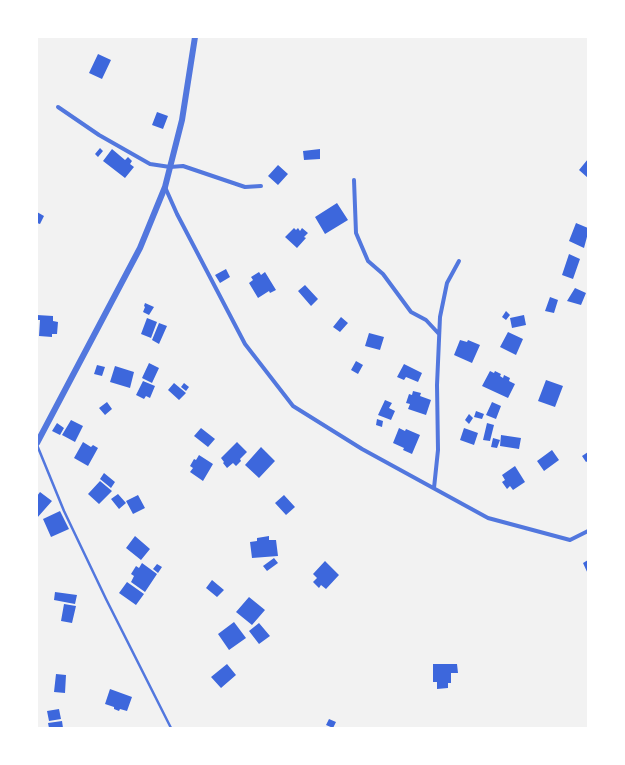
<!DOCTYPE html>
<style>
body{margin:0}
#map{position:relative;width:625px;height:765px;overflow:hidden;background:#f2f2f2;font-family:Karla,sans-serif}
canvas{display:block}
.frame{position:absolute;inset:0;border:38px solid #fff;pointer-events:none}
</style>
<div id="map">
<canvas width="625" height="765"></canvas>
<div class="frame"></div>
</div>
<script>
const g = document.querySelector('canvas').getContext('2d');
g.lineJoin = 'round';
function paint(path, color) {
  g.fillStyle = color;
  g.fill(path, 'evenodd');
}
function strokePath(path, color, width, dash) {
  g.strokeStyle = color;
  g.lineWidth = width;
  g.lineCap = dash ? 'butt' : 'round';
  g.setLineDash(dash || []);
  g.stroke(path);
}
paint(new Path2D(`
 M98,54l13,6 -9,19 -13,-6z
 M157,112l11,4 -5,13 -11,-4z
 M100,148l3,3 -5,6 -3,-3z
 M112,149l13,11 3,-3 4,4 -2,3 4,3 -9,11 -22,-17z
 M320,149v10l-16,1 -1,-9z
 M588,159v19l-9,-8z
 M278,165l10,9 -10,11 -10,-9z
 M337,203l11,17 -23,14 -10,-17z
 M37,212l7,4 -4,8 -3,-1z
 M576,223l12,5v5l-4,15 -15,-7z
 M294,228l2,2 2,-2 2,3 2,-3 6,5 -4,4 2,1 -9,10 -12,-11z
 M569,254l11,5 -7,20 -11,-4z
 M226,269l4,8 -10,6 -5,-8z
 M259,272l2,3 4,-3 11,18 -6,3 -1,-2 -11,7 -9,-15 4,-3 -2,-3z
 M305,285l13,14 -7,7 -13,-15z
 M575,288l11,5 -5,12 -14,-4z
 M550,297l8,3 -4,13 -9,-2z
 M145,303l9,4 -5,8 -6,-3 2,-5 -1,-1z
 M506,311l4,4 -4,5 -4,-3z
 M37,315l16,1v5l5,1 -1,12h-5v3l-13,-1 1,-16h-3z
 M524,315l2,10 -14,3 -2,-10z
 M341,317l7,6 -8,9 -7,-5z
 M147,318l10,4 -6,16 -10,-4z
 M159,323l8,3 -8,18 -7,-4z
 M508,332l15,7 -7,16 -16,-8z
 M369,333l15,4 -4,13 -15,-4z
 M460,340l7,2 1,-2 12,5 -8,18 -18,-8z
 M356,361l7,4 -5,9 -7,-4z
 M149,363l10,5 -7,15 -10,-5z
 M404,364l18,9 -4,9 -12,-5 -2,3 -7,-3z
 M97,365l8,2 -3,9 -8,-2z
 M115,366l19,6 -4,16 -20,-6z
 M490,371l4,2 1,-2 6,3 -1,2 3,2 1,-3 6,3 -1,3 6,3 -7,14 -26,-12z
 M546,380l17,6 -8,21 -17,-6z
 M143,381l12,5 -5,12 -4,-2 -2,3 -8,-4z
 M174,383l12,10 -7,7 -11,-10z
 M184,383l5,4 -3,4 -5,-4z
 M413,391l8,2 -1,3 11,4 -5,15 -18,-6 2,-5 -4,-1 3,-9 3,1z
 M385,400l7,3 -3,5 6,3 -4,9 -13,-5z
 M107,402l5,7 -7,6 -6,-7z
 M492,402l9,4 -5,13 -10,-4z
 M476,411l8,3 -2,5 -8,-2z
 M469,414l4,4 -4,6 -4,-4z
 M377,419l6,2 -1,6 -6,-2z
 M71,420l12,6 -8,16 -13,-7z
 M57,423l7,5 -4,7 -8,-4z
 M487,423l7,2 -4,16 -7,-1z
 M201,428l14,11 -7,8 -14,-11z
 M399,428l6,3 1,-2 14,6 -8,19 -9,-4 1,-2 -11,-5z
 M464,428l14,5 -4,12 -14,-5z
 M501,435l20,3 -2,11 -19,-3z
 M493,438l7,2 -3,8 -6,-1z
 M83,442l8,5 2,-2 5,3 -10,18 -14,-8z
 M237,442l10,10 -7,7 1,2 -5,5 -3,-3 -6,5 -4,-5 1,-1 -3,-4z
 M261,447l14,14 -16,17 -14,-13z
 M552,450l7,10 -15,11 -7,-10z
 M588,452v9l-2,1 -4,-6z
 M199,455l14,9 -10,17 -13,-9 3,-4 -3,-2 4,-7 2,1z
 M515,466l10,16 -12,8 -3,-4 -3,3 -5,-7 3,-2 -3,-5z
 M104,473l11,9 -4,6 -11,-9z
 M100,481l12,10 -13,13 -11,-10z
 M40,492l12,9 -15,17v-22z
 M118,494l8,9 -7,6 -8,-10z
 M138,495l7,13 -12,6 -7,-13z
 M284,495l11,12 -9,8 -11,-12z
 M60,511l9,18 -18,8 -8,-18z
 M135,536l15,13 -9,11 -15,-12z
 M269,536v4h7l2,16 -26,2 -2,-16 7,-1v-3z
 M274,558l4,5 -11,8 -4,-5z
 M588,560v14l-5,-11z
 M325,561l14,14 -13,14 -5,-4 -2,3 -6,-6 4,-4 -4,-4z
 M142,563l15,11 -12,18 -14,-10 3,-6 -3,-2 5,-8 3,2z
 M157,564l5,3 -4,6 -5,-4z
 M212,580l12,10 -7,7 -11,-9z
 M127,582l17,12 -8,11 -17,-12z
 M55,592l22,3 -2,9 -21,-4z
 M249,597l16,13 -13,15 -16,-13z
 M64,604l12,2 -4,17 -11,-2z
 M234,622l12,16 -17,12 -11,-16z
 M259,623l11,13 -11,8 -10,-13z
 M227,664l9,11 -15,13 -10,-11z
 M433,664h24l1,9h-7v10h-3v5l-11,1v-7h-4z
 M56,674l10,1 -1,18 -11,-1z
 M110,689l22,8 -5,14 -7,-2 -1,2 -5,-2v-2l-9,-3z
 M59,709l2,10 -12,2 -2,-10z
 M329,719l7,3 -3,6 -7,-3z
 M62,721l1,7h-14l-1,-5z`), '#3d67dc');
strokePath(new Path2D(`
 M37,445l27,66 42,88 65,129`), '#5277de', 2.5);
strokePath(new Path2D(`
 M58,107l41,28 51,29 20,3 13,-1 62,21 16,-1
 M354,180l2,53 12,28 15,13 28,38 15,8 13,14
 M165,187l12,27 68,130 48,62 69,43 126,69 82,22 18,-9
 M434,488l4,-38 -1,-65 3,-68 7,-34 12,-22`), '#5277de', 4);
strokePath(new Path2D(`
 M37,443l103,-195 25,-61 17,-67 13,-83`), '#5277de', 6);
</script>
